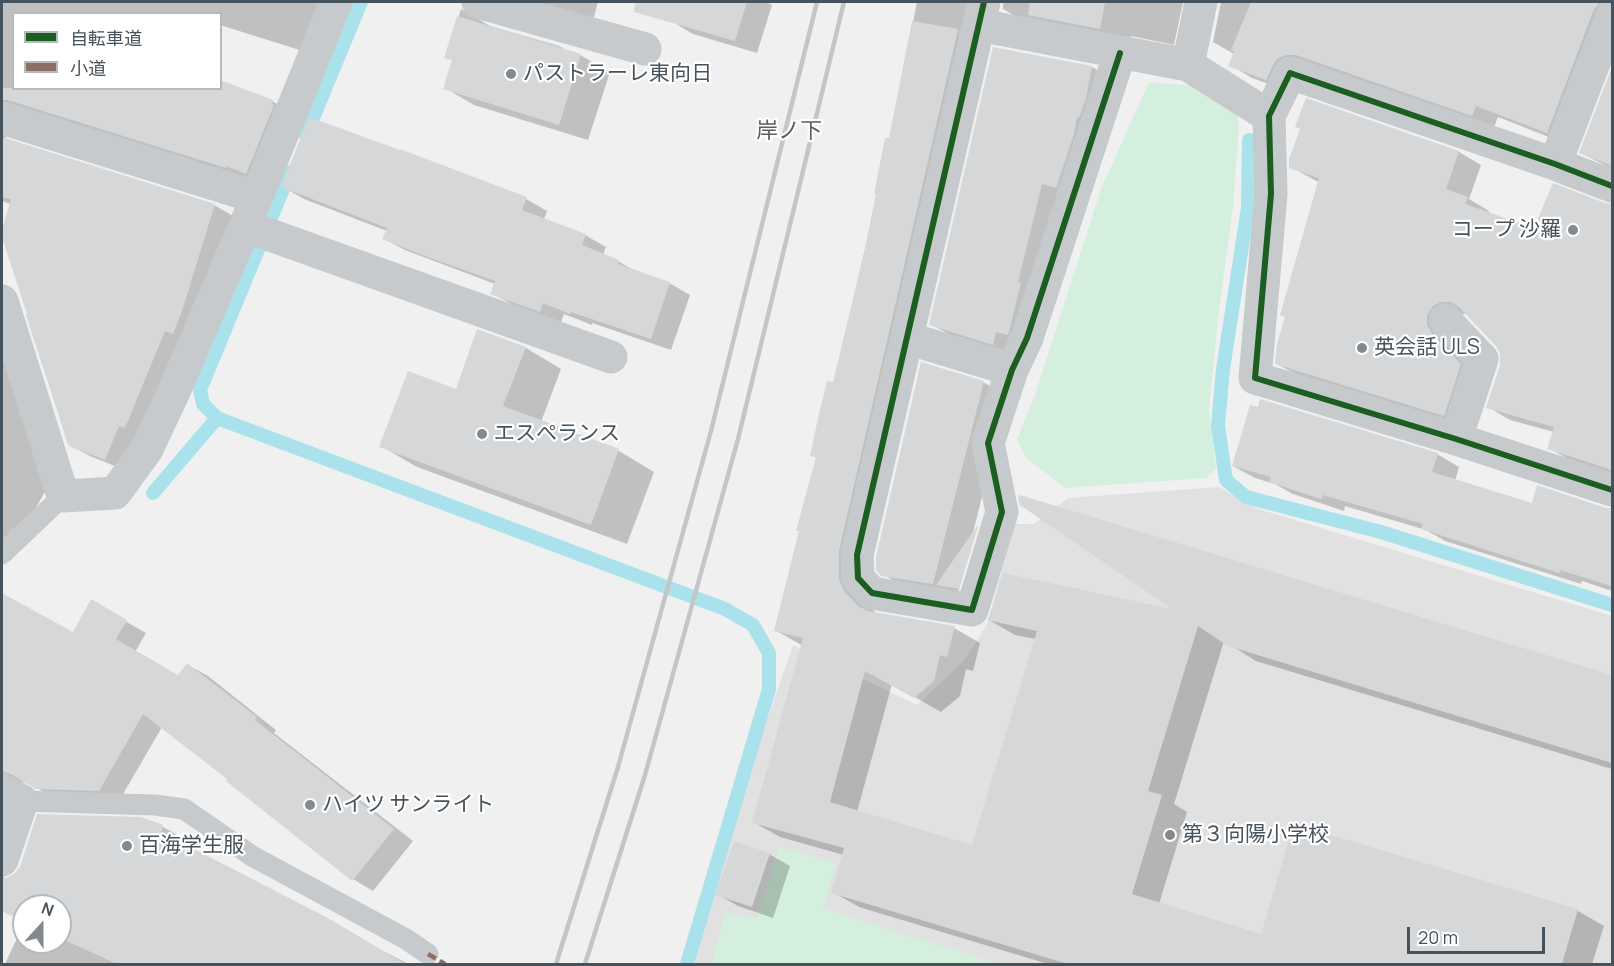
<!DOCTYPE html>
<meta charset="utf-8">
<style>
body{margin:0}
#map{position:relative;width:1614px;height:966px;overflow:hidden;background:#f0f0f0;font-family:Manrope,"Noto Sans JP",sans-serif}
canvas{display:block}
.frame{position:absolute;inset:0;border:3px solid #47535c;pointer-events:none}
.legend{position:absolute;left:12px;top:12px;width:210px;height:78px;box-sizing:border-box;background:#fff;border:2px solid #b5babe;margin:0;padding:8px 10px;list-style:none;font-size:18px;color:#47535c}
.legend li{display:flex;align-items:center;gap:12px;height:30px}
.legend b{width:30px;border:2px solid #b5babe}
.north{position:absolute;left:12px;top:894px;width:60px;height:60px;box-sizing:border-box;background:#fff;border:2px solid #b5babe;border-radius:50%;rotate:21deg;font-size:16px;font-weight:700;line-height:24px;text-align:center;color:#47535c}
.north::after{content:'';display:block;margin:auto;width:21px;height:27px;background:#828a90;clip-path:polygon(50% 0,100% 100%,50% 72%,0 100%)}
.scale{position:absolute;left:1407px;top:927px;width:138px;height:27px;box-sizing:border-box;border:3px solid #47535c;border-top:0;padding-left:8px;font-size:18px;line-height:21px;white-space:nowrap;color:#47535c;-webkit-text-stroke:4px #fff;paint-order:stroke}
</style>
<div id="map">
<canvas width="1614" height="966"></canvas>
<div class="frame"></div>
<ul class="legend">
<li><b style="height:8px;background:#1b5e20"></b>自転車道</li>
<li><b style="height:8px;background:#8d6e63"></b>小道</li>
</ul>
<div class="north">N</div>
<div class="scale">20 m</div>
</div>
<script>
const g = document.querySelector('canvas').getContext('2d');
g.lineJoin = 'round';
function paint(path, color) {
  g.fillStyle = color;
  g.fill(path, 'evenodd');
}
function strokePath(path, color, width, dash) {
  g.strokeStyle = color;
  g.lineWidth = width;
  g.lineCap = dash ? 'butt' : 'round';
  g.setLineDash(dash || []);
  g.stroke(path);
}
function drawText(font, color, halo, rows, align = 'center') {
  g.font = font + ' Manrope,"Noto Sans JP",sans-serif';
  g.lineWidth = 4.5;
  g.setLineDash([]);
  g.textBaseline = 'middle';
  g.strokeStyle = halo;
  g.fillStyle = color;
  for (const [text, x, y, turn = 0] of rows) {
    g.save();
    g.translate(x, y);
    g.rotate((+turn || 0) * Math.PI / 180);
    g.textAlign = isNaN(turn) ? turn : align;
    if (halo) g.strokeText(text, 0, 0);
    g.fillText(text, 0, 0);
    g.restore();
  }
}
paint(new Path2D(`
 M1219,487l36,21 357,108v348h-929l110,-319 124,60 48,-45 22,-36 27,-100h20l34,-26z`), '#e2e1e2');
paint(new Path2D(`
 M1149,82l68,6 19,18 3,21 -6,80 -15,111 -9,91 7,60 -10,9 -141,10 -39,-30 -9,-18 18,-45 66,-206z
 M779,847l57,16 -13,45 175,56h-287l15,-52 31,6z`), '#d4efdd');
paint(new Path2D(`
 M2,2h321l-17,50 -86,-27v-11h-206v74l258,13 22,13 -27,71 -262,-49 3,5 206,64 21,12 -108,254 -37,-15 -22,-12 -28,-89 3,1 -41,-123 9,-29 -9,-3z
 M527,2h71l-5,18z
 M635,2h131l6,3 -15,48 -64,-19 -22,-13 3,-7z
 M917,2h83l-3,1 -133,568 6,36 7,7 77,14 26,15 -7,28 -7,-2 -6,27 -19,16 -49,-28 -35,128 116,35 63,-208 -21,-4 -26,-15 190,-8 -158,-115 591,179v93l-356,-108 -32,-20 -50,163 13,8 -28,92 103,31 33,-109 283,85 26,15 -12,38h-544l-189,-57 -26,-15 11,-37 -64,-18 -27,-15 50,-176 -28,-16 42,-172 -5,-3 22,-71 56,-244z
 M1003,2h180l-9,43 -43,-9 -1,3 -101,-15 -26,-15z
 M1221,2h391l-43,143 -71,-28 -4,10 -206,-36 -36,-13 -22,-13 4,-11 -21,-12z
 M461,9l29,17 69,20 9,5 12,4 30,17 -22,68 -114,-35 -29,-17 9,-27 -8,-4z
 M1092,67l20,12 -98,276 -62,-19 -21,-12z
 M1612,71v98l-31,-16z
 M1306,100l153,52 22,13 -12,34 20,12 -1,3 47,16 70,-25 7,1v269l-41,-14 -22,-13 5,-16 -44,-12 -22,-13 13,-42 1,-11 -5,-9 -30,-31h-3l-9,4 27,60 -16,49 -167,-51 -22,-12 43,-181 -29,-16 10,-38z
 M283,187l243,12 21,12 -3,8 41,16 21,12 -3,8 15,6 20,12 31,10 21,12 -19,55 -79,-27v2l-28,-11 -3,8 -48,-17 -21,-12 3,-9 -90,-34 -21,-11 3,-8 -83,-32z
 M478,331l48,17 35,21 -20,53 78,29 35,21 -27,72 -210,-77 -36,-21 76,-55z
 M2,336l52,140 -33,58 -9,-5 -10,19z
 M983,382l24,14 -50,201 -50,-9 -25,-14z
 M1437,454l22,13 -4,14 78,24 79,5v81l-30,-10 -1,3 -136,-43 -19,-11 -81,-24 -1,5 -51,-17 -18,-10 -20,-6 -22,-12z
 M92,602l54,31 -11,19 43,25 10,-12 20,11 68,54 -2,3 139,108 -40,50 -20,-12 -123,-100 -68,-52 -43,74 -62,-2 -27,-15 -8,-2 -10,3 -8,82v10l1,3 136,-61 22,8 20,11 -2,6 227,120h-403l19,-41v19h36v-36h-36v16l-22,-11v-257l25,-45 46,25z
 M769,854l21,12 -17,52 -35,-12 -21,-12z`), '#0003');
strokePath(new Path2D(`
 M306,135l55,-133
 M1249,140l-1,68 -25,161 -5,57 8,54 20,17 135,35 231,73
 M290,172l-90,218 3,14 14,14 508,191 28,16 16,28v36l-82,275
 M153,493l64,-75`), '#aae2ec', 14);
paint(new Path2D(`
 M635,2h112l-12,39 -101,-29z
 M1030,2h75l-5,27 -72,-14z
 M1251,2h349l-6,7 -47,124 -71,-27 -4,10 -176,-61h-9l-9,3 -5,7 -7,15 -38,-14 6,-15 -3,-1z
 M457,16l124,38 -22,71 -116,-36 9,-29 -8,-2z
 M912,21l46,8 -119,522v28l5,12 14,15 10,5 87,15 -8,31 -7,-2 -6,26 -20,17 -49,-27 -35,131 142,43 65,-214 -50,-11 3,-5 13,-42 169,36 -152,-104 -2,-7 2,-3 592,180v88l-384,-117 -30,-20 -50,165 14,4 -30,99 129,40 33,-110 284,85 -16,55h-494l-237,-71 13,-45 -92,-25 51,-185 -29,-7 25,-100h-3l20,-74 -6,-1 8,-38 9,-37 6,1 31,-129 12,-59h-2l11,-56h4z
 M993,47l99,19 -6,32 -7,20 -2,-1 -4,20 -17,51 -14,-4 -24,98h3l-12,50 -1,3 -12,-3 -3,13 -64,-20z
 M1612,67v99l-33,-13z
 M220,80l53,20 -1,4 2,1 -28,69 -20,-8v2l-218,-68h-6v-12h218z
 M1306,98l153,53 -13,38 22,8 -3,7 69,24 19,-45 52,20 7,1v266l-65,-21 7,-22 -68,-19 14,-43v-11l-4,-8 -37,-39 -8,-5h-10l-8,4 -6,9v10l4,7 30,32 -17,52 -169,-52 2,-20 8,-27 -5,-2 39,-137 -30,-10v-9l11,-30 -5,-2z
 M309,117l91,33v-1l127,48 -5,13 64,24 -4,11 37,15 -1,4 52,18 -19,57 -80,-27 -1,2 -27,-11 -3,9 -50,-18 5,-13 -70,-25 -43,-17 5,-11 -106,-41z
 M2,137l213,67 -33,107 -9,23 -8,-3 -40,97 -6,-2 -14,34 -36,-14 -36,-109 -7,-22 1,-1 -25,-77v-8l9,-30 -9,-2z
 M477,329l49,18 -23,59 116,43 -28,76 -212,-78 29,-76 48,18z
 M921,362l63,19 -51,203 -52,-8 -5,-6v-13z
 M1260,399l178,54 -6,19 100,31 5,-18 69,23h6v78l-52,-16 -1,3 -138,-44 2,-5 -100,-29 -2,4 -52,-17 2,-5 -39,-11 18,-61 8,2z
 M977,526l1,1 -19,62 -23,-4z
 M2,593l71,39 18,-33 36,21 -11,19 62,36 9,-12 70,54 -2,3 139,109 -42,52 -126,-100 1,-2 -84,-65 -44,77 -63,-2 -25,-15 -9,-3z
 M37,814l104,3 22,8 -2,7 167,86 77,46h-288l-57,-26v-32h-36v16l-22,-11v-33h4l8,-4 6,-7z
 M734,841l36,12 -18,54 -37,-12z`), '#d6d7d8');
strokePath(new Path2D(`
 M2,554l61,-58
 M22,801l133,4 29,4 68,47 154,83 22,15`), '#c7cacc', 21);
strokePath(new Path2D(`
 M478,2l167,47
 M984,2l-127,553 1,23 14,15 100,17 30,-98 -14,-69 24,-73 15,-32 93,-285
 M1201,2l-13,63 81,51
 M979,25l209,40
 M2,118l254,79
 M1555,164l57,-148
 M1612,186l-57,-22 -265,-91 -21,43 2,78 -16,184 201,61 156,51
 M245,226l366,131
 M2,301l61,195 52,-3 32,-44 29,-62 69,-161 91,-224
 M1445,320l37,39 -26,80
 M907,338l105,32
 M2,790l20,11 -20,59`), '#c7cacc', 33);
strokePath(new Path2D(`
 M556,964l62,-197 93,-336 106,-429
 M585,964l60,-189 93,-336 106,-437`), '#c3c6c7', 4.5);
strokePath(new Path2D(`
 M428,954l17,10`), '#8d6e63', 4.5, [9, 4.5]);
strokePath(new Path2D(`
 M984,2l-127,553 1,23 14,15 100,17 30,-98 -14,-69 24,-73 15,-32 93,-285
 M1612,186l-57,-22 -265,-91 -21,43 2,78 -16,184 201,61 156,51`), '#1b5e20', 6);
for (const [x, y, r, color] of [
 [511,74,6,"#828a90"],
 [1573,230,6,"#828a90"],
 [1362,348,6,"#828a90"],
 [482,434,6,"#828a90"],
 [310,805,6,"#828a90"],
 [1170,835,6,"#828a90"],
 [127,846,6,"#828a90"]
]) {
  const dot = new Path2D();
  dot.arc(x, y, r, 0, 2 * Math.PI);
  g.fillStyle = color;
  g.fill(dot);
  strokePath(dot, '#fff', 2);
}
drawText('21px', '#47535c', '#fff', [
 ["パストラーレ東向日",523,74],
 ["コープ 沙羅",1561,230,"right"],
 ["英会話 ULS",1374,348],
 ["エスぺランス",494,434],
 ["ハイツ サンライト",322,805],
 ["第３向陽小学校",1182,835],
 ["百海学生服",139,846]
], 'left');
drawText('22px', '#5b6063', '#fff', [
 ["岸ノ下",789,132]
]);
</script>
